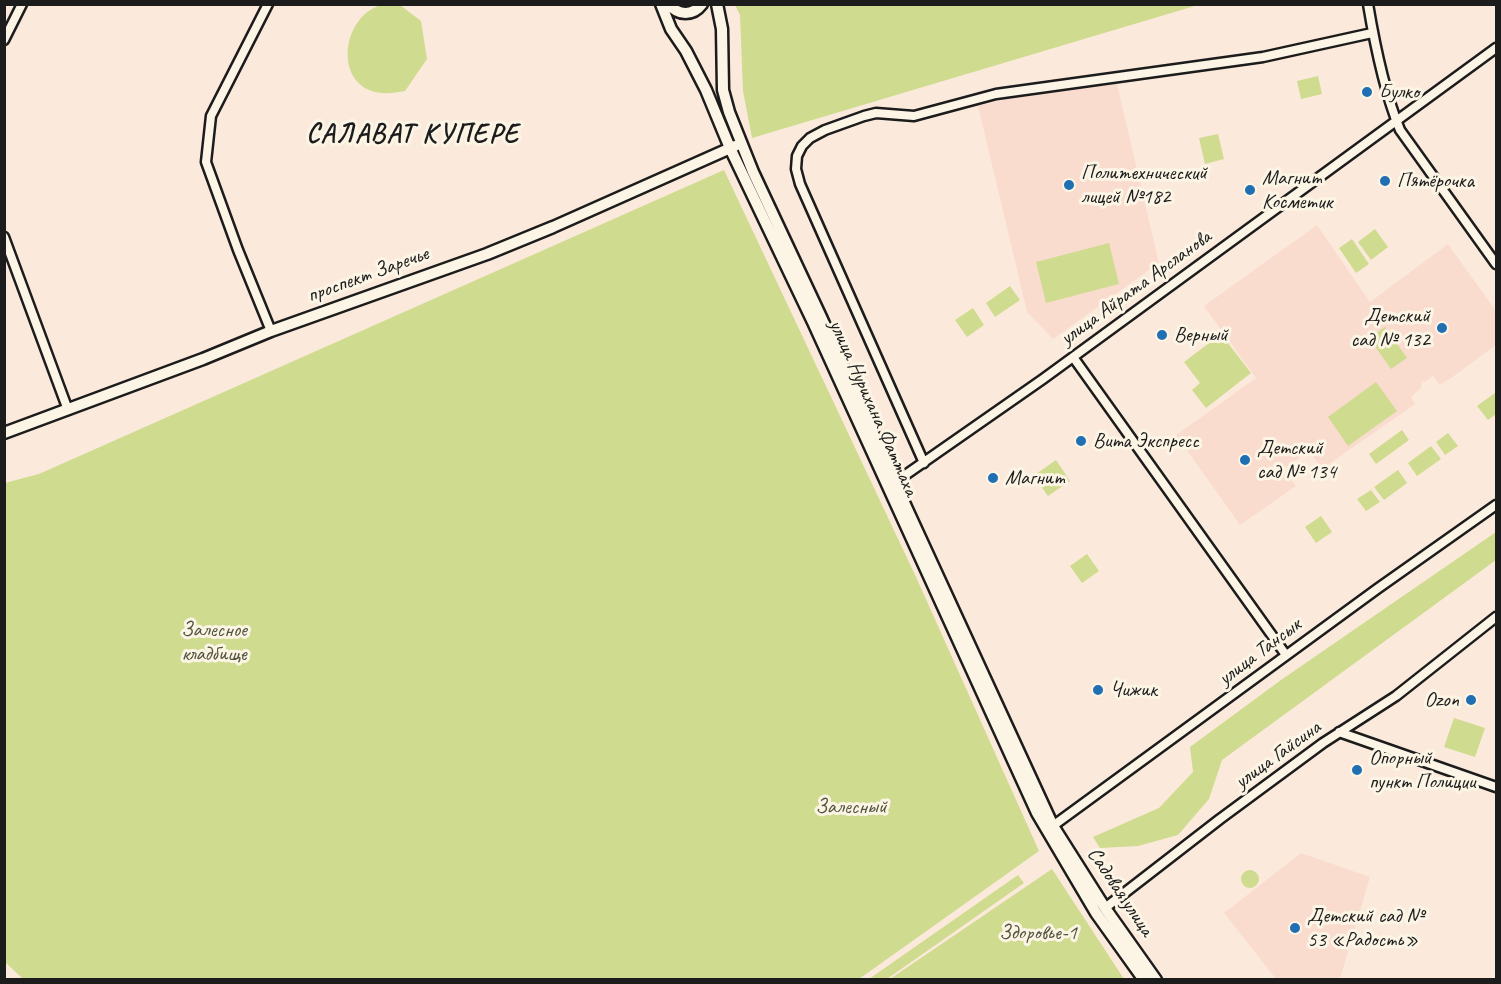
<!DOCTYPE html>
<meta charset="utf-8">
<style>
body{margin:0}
#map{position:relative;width:1501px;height:984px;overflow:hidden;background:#fbeadb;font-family:Caveat,sans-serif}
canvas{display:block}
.frame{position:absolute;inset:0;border:6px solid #1c1c1c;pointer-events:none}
</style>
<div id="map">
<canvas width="1501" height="984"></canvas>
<div class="frame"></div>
</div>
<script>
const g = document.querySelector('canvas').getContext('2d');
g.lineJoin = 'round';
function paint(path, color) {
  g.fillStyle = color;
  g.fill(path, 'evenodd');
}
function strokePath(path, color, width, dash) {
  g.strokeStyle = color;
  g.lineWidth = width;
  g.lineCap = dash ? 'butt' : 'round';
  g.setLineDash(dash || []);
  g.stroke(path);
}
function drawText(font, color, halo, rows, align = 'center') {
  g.font = font + ' Caveat,sans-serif';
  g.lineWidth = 6;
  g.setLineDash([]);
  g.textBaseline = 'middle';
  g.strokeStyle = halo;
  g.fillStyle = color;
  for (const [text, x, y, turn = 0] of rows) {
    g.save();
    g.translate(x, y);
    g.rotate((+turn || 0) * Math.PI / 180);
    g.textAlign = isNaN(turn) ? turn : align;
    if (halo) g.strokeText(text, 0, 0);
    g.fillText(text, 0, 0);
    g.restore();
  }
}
paint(new Path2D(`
 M1117,84l42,179 -106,76 -26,-27 -49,-206 28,-7z
 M1317,225l53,77 78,-58 48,67v34l-46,34 -11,6 -6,-9 -8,6 -3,-2 -1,8 -10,9 4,7 -93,65 -13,-18 -26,18 13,17 -56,39 -64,-90 80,-57 -52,-72z
 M1301,853l69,24 -30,102h-64l-52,-66z`), '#fadccf');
paint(new Path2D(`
 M385,4l15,1 21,16 6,38 -22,32c-7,1 -16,3 -23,2 -50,-4 -42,-80 3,-89z
 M735,5h463l-446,133 -9,-47 -3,-76z
 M1318,76l4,18 -21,5 -4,-18z
 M1218,134l6,25 -19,5 -6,-26z
 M724,170l192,407 123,274 -180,128h-836l-19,-18 1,-478 34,-9z
 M1375,229l13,18 -17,13 -13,-18z
 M1352,239l17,25 -13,9 -17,-25z
 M1109,243l10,41 -73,19 -10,-41z
 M1010,286l10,14 -25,17 -9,-14z
 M973,308l11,17 -17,12 -12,-17z
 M1385,327l22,31 -16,11 -22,-31z
 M1221,334l30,39 -45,35 -14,-18 8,-7 -16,-21z
 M1376,382l21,29 -49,35 -20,-29z
 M1495,393l1,21 -8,6 -11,-14z
 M1402,430l7,10 -33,24 -7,-10z
 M1448,433l10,13 -13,9 -9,-13z
 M1431,446l10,13 -24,17 -9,-13z
 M1056,460l14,21 -22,15 -13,-18 1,-4z
 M1398,470l9,13 -23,17 -10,-13z
 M1371,490l9,12 -14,9 -9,-12z
 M1321,516l11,16 -16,11 -11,-16z
 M1496,532v28l-274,200 -13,39 -31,36 -40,11 -38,2 -7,-11 66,-29 34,-36 -3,-25 91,-67z
 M1087,554l12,17 -17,12 -12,-17z
 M1454,718l31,10 -10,29 -31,-10z
 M1052,869l72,110h-234z
 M1241 879a9 9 0 1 1 18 0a9 9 0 1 1-18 0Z
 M1018,875l6,8 -137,96h-18z`), '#cfdb8e');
const minor = new Path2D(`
 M268,4l-57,112 -5,46 32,88 33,81
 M1368,4c7,42 16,87 32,126l96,134
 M4,40l18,-36
 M4,237l64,173
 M1073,357l213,298
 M924,463l-124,-279 -4,-15 1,-13 5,-10 8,-8 15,-8 39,-14 12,-3 38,3 82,-22 267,-37 109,-24
 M891,485l152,-106 453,-331
 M1339,732l157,55
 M1050,828l327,-239 119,-84
 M1105,908l115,-89 103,-76 73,-47 100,-79`);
const tertiary = new Path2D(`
 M661,4l10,25 15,22 20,39 24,58 83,174 224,491 59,100 48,67
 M669,4c9,12 24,12 33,0
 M717,4l5,25 1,61 6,22 24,60 68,145 86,192 146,317 52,82 51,72
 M4,433l199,-74 68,-28 216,-77 66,-27 182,-81`);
strokePath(minor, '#1c1c1c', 13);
strokePath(tertiary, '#1c1c1c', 15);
strokePath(minor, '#fcf5e5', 8);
strokePath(tertiary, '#fcf5e5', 10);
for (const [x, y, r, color] of [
 [1367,92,6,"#1f6fb2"],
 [1385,181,6,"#1f6fb2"],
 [1069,185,6,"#1f6fb2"],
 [1250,190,6,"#1f6fb2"],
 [1442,328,6,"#1f6fb2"],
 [1162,335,6,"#1f6fb2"],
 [1081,441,6,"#1f6fb2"],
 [1245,460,6,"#1f6fb2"],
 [993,478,6,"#1f6fb2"],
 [1098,690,6,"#1f6fb2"],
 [1471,700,6,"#1f6fb2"],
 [1357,770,6,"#1f6fb2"],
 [1295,928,6,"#1f6fb2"]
]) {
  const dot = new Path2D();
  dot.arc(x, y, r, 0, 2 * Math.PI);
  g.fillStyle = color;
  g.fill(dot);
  strokePath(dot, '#fcf5e5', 2);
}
drawText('21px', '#1c1c1c', '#fcf5e5', [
 ["Булко",1379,92],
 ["Политехнический",1081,173],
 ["лицей №182",1081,197],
 ["Магнит",1262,178],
 ["Косметик",1262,202],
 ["Пятёрочка",1397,181],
 ["Детский",1430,316,"right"],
 ["сад № 132",1430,340,"right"],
 ["Верный",1174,335],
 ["Вита Экспресс",1093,441],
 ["Детский",1257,448],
 ["сад № 134",1257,472],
 ["Магнит",1005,478],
 ["Чижик",1110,690],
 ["Ozon",1459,700,"right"],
 ["Опорный",1369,758],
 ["пункт Полиции",1369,782],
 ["Детский сад №",1307,916],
 ["53 «Радость»",1307,940]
], 'left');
drawText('21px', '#1c1c1c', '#fcf5e5', [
 ["проспект Заречье",368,275,-20],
 ["улица Айрата Арсланова",1136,288,-36],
 ["улица Нурихана Фаттаха",873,408,66],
 ["улица Тансык",1260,652,-37],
 ["улица Гайсина",1278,755,-36],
 ["Садовая улица",1120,892,56]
]);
drawText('21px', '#52553e', '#fcf5e5', [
 ["Залесное",214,630],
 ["кладбище",214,654],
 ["Залесный",851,807],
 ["Здоровье-1",1038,933]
]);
g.letterSpacing = '1.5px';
drawText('bold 27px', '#1c1c1c', '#fcf5e5', [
 ["САЛАВАТ КУПЕРЕ",413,135]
]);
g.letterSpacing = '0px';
</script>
